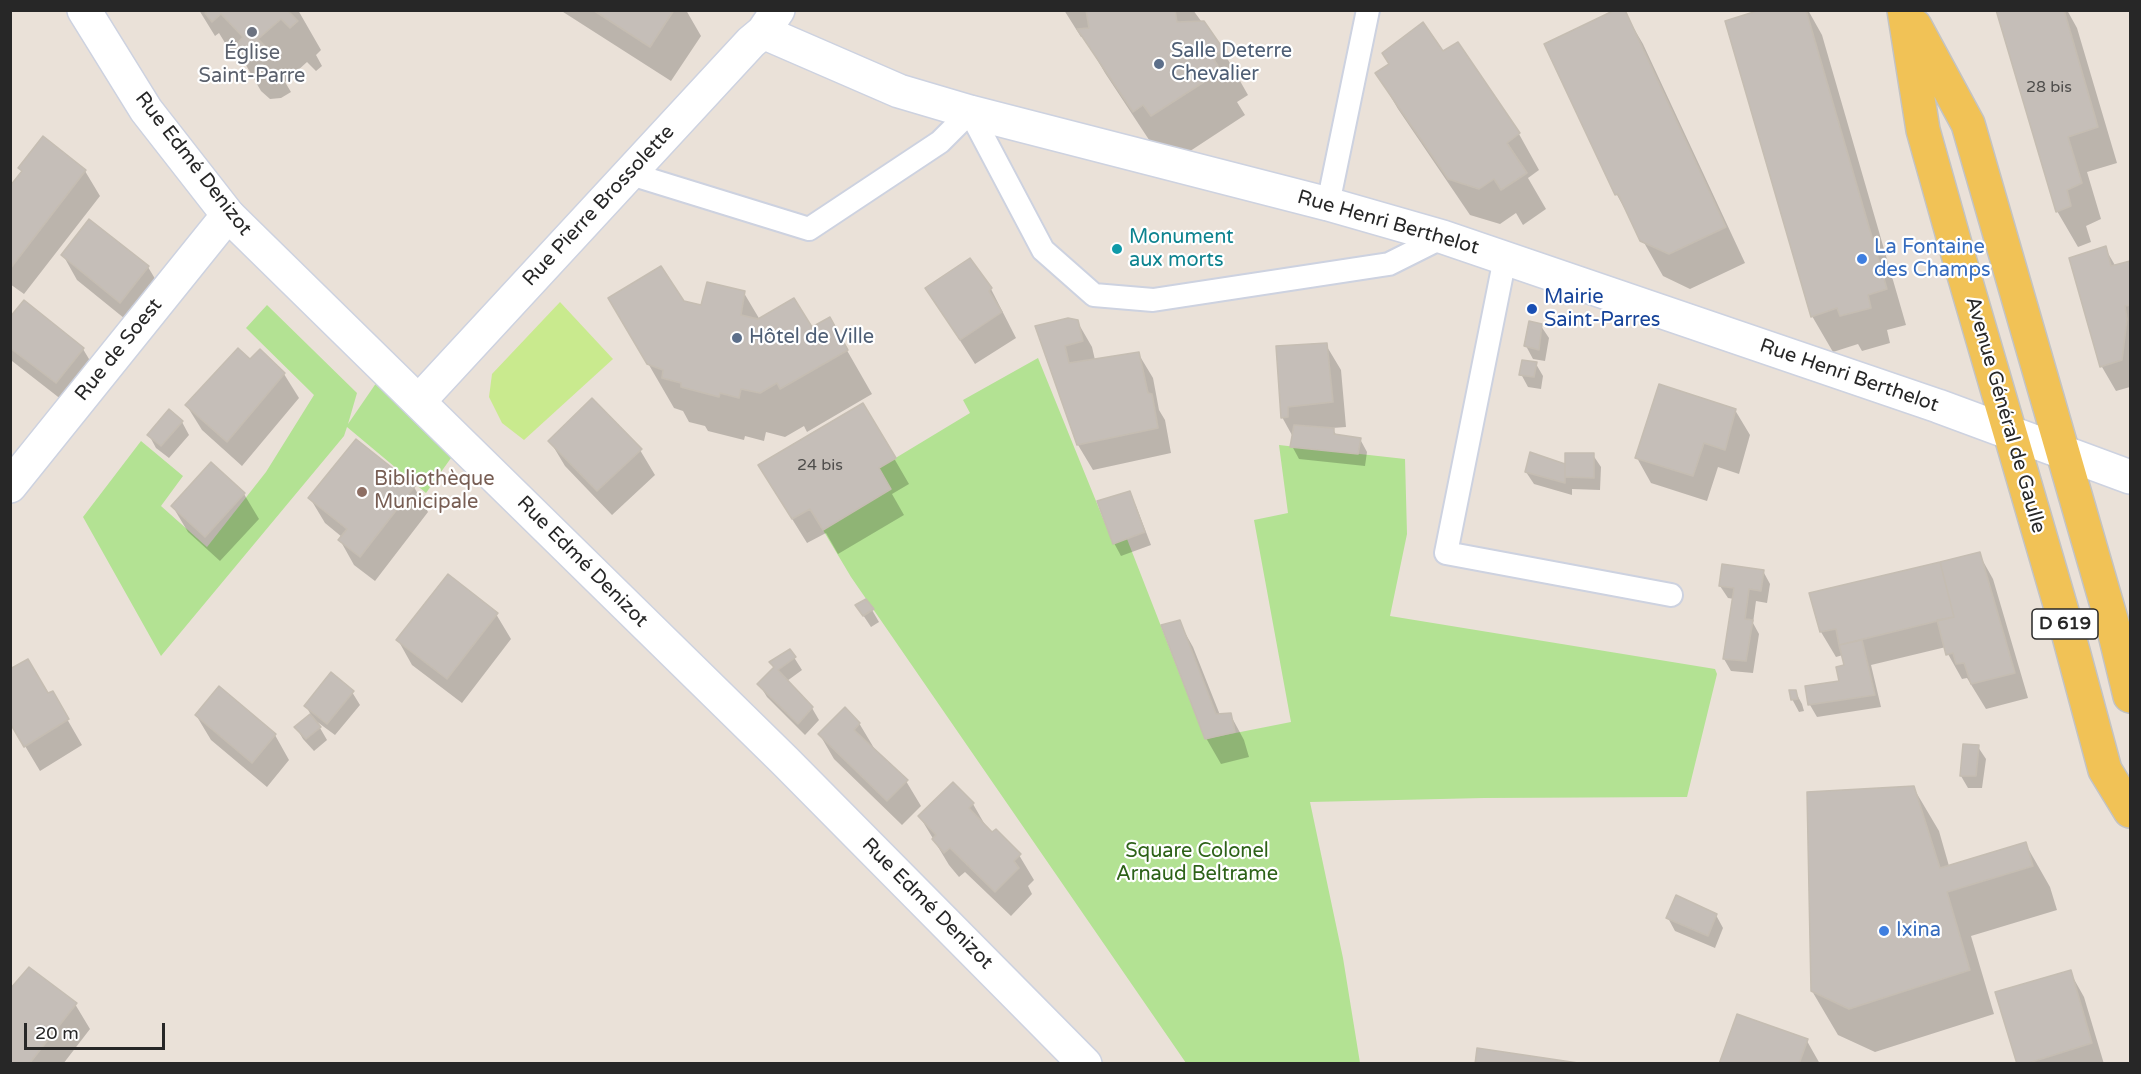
<!DOCTYPE html>
<meta charset="utf-8">
<style>
body{margin:0}
#map{position:relative;width:2141px;height:1074px;overflow:hidden;background:#eae1d8;font-family:"Varela Round",sans-serif}
canvas{display:block}
.frame{position:absolute;inset:0;border:12px solid #272727;pointer-events:none}
.scale{position:absolute;left:24px;top:1023px;width:141px;height:27px;box-sizing:border-box;border:3px solid #272727;border-top:0;padding-left:8px;font-size:18px;line-height:21px;white-space:nowrap;color:#272727;-webkit-text-stroke:4px #fff;paint-order:stroke}
</style>
<div id="map">
<canvas width="2141" height="1074"></canvas>
<div class="frame"></div>
<div class="scale">20 m</div>
</div>
<script>
const g = document.querySelector('canvas').getContext('2d');
g.lineJoin = 'round';
function paint(path, color) {
  g.fillStyle = color;
  g.fill(path, 'evenodd');
}
function strokePath(path, color, width, dash) {
  g.strokeStyle = color;
  g.lineWidth = width;
  g.lineCap = dash ? 'butt' : 'round';
  g.setLineDash(dash || []);
  g.stroke(path);
}
function drawText(font, color, halo, rows, align = 'center') {
  g.font = font + ' "Varela Round",sans-serif';
  g.lineWidth = 4.5;
  g.setLineDash([]);
  g.textBaseline = 'middle';
  g.strokeStyle = halo;
  g.fillStyle = color;
  for (const [text, x, y, turn = 0] of rows) {
    g.save();
    g.translate(x, y);
    g.rotate((+turn || 0) * Math.PI / 180);
    g.textAlign = isNaN(turn) ? turn : align;
    if (halo) g.strokeText(text, 0, 0);
    g.fillText(text, 0, 0);
    g.restore();
  }
}
paint(new Path2D(`
 M267,305l90,88 -9,31 33,-48 75,75 -30,42 -79,-66 -3,9 -183,220 -78,-139 58,-76 42,35 -22,30 46,41 59,-75 48,-77 -68,-67z
 M1038,358l75,185 14,-4 78,200 86,-17 -37,-202 34,-7 -9,-68 126,14 2,75 -17,82 325,53 2,5 -30,123 -203,1 -174,4 33,156 17,105h-174l-335,-486 -28,-47 67,-41 -11,-21 91,-55 -7,-13z`), '#b3e293');
paint(new Path2D(`
 M560,302l53,57 -89,81 -22,-17 -13,-26 3,-23z`), '#c9ea8e');
paint(new Path2D(`
 M199,10h99l23,40 -5,5 6,11 -6,5 -9,-9 -22,20 6,10 -10,6 -11,1 -9,-8 -18,-31 -5,4 -19,-31 -4,3z
 M560,10h126l15,26 -30,45z
 M1064,10h129l30,41 25,44 -11,7 8,13 -67,44 -19,-4 -54,-82 -21,-36h-3z
 M1623,10l20,34 102,219 -55,26 -27,-13 -46,-81 -71,-151z
 M1766,10h42l14,25 84,290 -19,5 3,13 -28,8 -4,-7 -25,8 -21,-36z
 M1999,10h68l10,18 40,135 -30,9 14,47 -15,7 5,16 -13,5 -21,-36z
 M1457,44l62,90 20,36 -11,8 18,31 -23,16 -7,-12 -16,11 -30,-9 -72,-106 -21,-36 66,-19z
 M43,138l42,33 15,25 -76,98 -14,-10v-96l12,-15 -2,-5z
 M89,221l59,46 15,25 -28,35 -58,-47 -14,-25z
 M2105,248l11,19 14,-4v124l-14,4 -14,-24 -31,-108z
 M927,289h64l25,49 -41,26z
 M744,293l16,27 51,9 18,-10 43,75 -65,38 -3,-6 -19,11 -19,-5 -2,9 -19,-5 -1,4 -36,-9 -3,-5 -16,-4 -6,-11 -9,-3 -64,-110 73,4 19,5z
 M10,319l73,30 15,25 -27,33 -59,-46z
 M1077,321l15,26 3,13 43,-7 15,25 6,32 6,10 6,33 -78,17 -15,-25 -41,-118z
 M1541,326l8,12 -4,23 -12,-2 -7,-13z
 M1326,345l15,25 5,57 -14,1 5,8 23,3 7,13 -2,14 -66,-7 -7,-13 1,-9 -11,-20 -5,-69z
 M250,361l34,13 15,24 -57,68 -40,-36 -15,-24z
 M1536,364l7,12 -2,13 -13,-2 -7,-13z
 M863,405l46,79 -17,10 12,21 -66,39 -12,-21 -19,10 -33,-53z
 M1735,410l15,25 -11,39 -21,-7 -11,34 -56,-18 -14,-25z
 M170,411l12,11 7,13 -20,23 -13,-10 -7,-13z
 M550,441l90,9 15,25 -43,40 -47,-49z
 M1593,455l8,12 -1,23 -28,-1v6l-38,-11 -8,-12 40,-6z
 M212,464l32,30 15,25 -39,42 -32,-29 -15,-25z
 M414,487l14,25 -53,69 -21,-16 -14,-25 2,-3 -17,-14 -15,-25z
 M1129,493l7,13 15,39 -30,11 -7,-13z
 M1979,554l14,25 35,119 -42,11 -19,-31 -5,1 -14,-25 -2,-7 -75,18 10,42 -64,10 -7,-12 -3,-17 34,-6 5,-16 -3,-11 -7,2 -15,-25z
 M1763,571l7,13 -3,19 -11,-2 -3,22 6,11 -6,39 -22,-2 -7,-12 10,-60 -6,-1 -8,-12z
 M857,606l15,4 7,12 -8,5z
 M496,614l15,25 -49,64 -50,-38 -14,-25z
 M1179,622l14,25 27,68 10,-1 14,26 5,17 -28,7 -15,-26z
 M790,651l12,19 -15,11 25,27 7,12 -14,15 -38,-38 -8,-13 15,-15 -3,-6z
 M1795,691l7,13 2,7 -5,1 -7,-13z
 M352,692l8,13 -25,30 -19,-14 11,19 -13,11 -11,-12 -7,-12 15,-12 -5,-9z
 M52,693l30,52 -42,26 -30,-50z
 M196,715l79,20 14,25 -22,27 -56,-47z
 M859,723l15,25 32,33 15,25 -19,19 -68,-66 -14,-24z
 M1978,747l8,12 -4,29h-14l-7,-12z
 M1913,787l26,44 10,35 76,-23 25,44 7,23 -86,26 23,78 -119,38 -37,-17 -26,-44z
 M973,804l15,26 31,25 15,25 -6,6 4,8 -21,22 -46,-44 -6,5 -10,-12 -29,-48z
 M1716,915l7,13 -8,20 -40,-17 -7,-13z
 M2070,972l14,25 20,67h-85z
 M75,1004l15,25 -27,35h-53z
 M1807,1041l13,23h-99z`), '#0003');
const building = new Path2D(`
 M208,10h83l-2,2 9,9 -8,7 -9,-9 -23,20 9,9 -12,6 -12,1 -9,-8 9,-10 -22,-23 -9,8 -7,-9z
 M593,10h81l-24,37z
 M1086,10h89l2,12 27,-1 20,29 -11,8 8,13 -70,45 -8,-11 -10,7 -56,-83 12,-1z
 M1615,10h10l101,217 -57,27 -29,-13 -22,-47 -3,1 -71,-151z
 M1760,10h46l81,279 -19,6 3,13 -31,8 -3,-8 -26,9 -86,-296z
 M1996,10h68l34,117 -30,10 14,46 -15,7 4,16 -15,6z
 M1423,22l20,29 15,-9 62,91 -13,10 20,30 -26,17 -7,-11 -15,10 -31,-10 -73,-106 14,-9 -7,-11z
 M43,136l43,34 -76,99v-83l12,-15 -4,-3z
 M89,219l60,47 -29,37 -59,-48z
 M2106,246l5,20 19,-5v44l-5,1 2,13 -5,41 -22,7 -31,-109z
 M970,258l22,30 -3,3 13,21 -42,28 -35,-52z
 M661,266l23,35 17,4 6,-23 38,9 -4,24 17,4 36,-21 18,29 18,-10 18,33 -68,39 -3,-6 -17,10 -19,-4 -2,9 -19,-5 -1,4 -38,-10v-4l-19,-5 1,-8 -16,-6 -39,-66z
 M24,300l60,48 -28,35 -46,-35v-31z
 M1068,318l10,2 5,21 -18,5 4,17 70,-11 9,41 4,1 6,34 -81,17 -42,-119z
 M1529,321l13,3 -3,26 -15,-4z
 M1327,343l6,59 -45,5v10l-7,1 -5,-72z
 M238,348l12,11 10,-10 25,24 -58,69 -42,-37z
 M1522,360l15,2 -3,15 -15,-2z
 M1659,384l77,25 -11,41 -21,-7 -11,33 -58,-18z
 M592,398l50,51 -45,42 -49,-50z
 M863,403l33,55 -17,10 12,21 -68,41 -13,-21 -18,10 -34,-54z
 M169,409l14,12 -22,25 -14,-11z
 M1294,425l40,3v6l27,4 -3,16 -68,-7z
 M356,439l59,47 -55,71 -22,-17 9,-11 -39,-31z
 M1530,452l35,12v19l-40,-11z
 M1565,453h29v25l-29,-1z
 M211,462l34,31 -40,44 -34,-31z
 M1130,491l15,41 -32,12 -16,-43z
 M1980,552l35,121 -44,11 -7,-21 -8,1 -3,-11 -7,2 -9,-35 17,-3 -14,-55z
 M1940,562l14,55 -115,28 -3,-16 -16,3 -11,-39z
 M1722,564l42,6 -3,21 -12,-2 -4,30 8,1 -7,41 -23,-2 11,-71 -15,-2z
 M448,574l50,39 -51,66 -51,-39z
 M866,599l8,10 -11,7 -8,-11z
 M1180,620l36,94 15,-1 4,19 -30,7 -44,-114z
 M1862,640l13,55 -67,10 -3,-19 34,-5 -3,-14 8,-2 -5,-20z
 M790,649l6,8 -18,13 35,37 -15,17 -41,-40 17,-17 -5,-5z
 M28,659l20,34 5,-2 16,28 -45,28 -14,-24v-54z
 M331,672l23,19 -27,33 -23,-18z
 M219,686l57,48 -24,29 -57,-48z
 M1789,690h7l2,9 -7,1z
 M845,707l15,16 -6,7 54,50 -21,21 -69,-67z
 M310,714l11,13 -15,12 -12,-12z
 M1963,744l16,1 -3,31h-16z
 M953,782l21,21 -5,5 23,24 4,-3 25,25 -7,7 5,7 -24,24 -45,-44 -6,5 -12,-14 4,-4 -18,-19z
 M1914,786l26,82 86,-26 7,24 -86,26 23,78 -121,39 -38,-18 -4,-199z
 M1676,895l41,19 -9,22 -42,-18z
 M29,967l48,36 -48,61h-19v-75z
 M2071,970l21,73 -67,21h-8l-22,-72z
 M1737,1014l71,25 -9,25h-80z
 M1477,1048l108,16h-110z`);
paint(building, '#c5beb8');
strokePath(building, '#c5bdb2', 1.5);
const lane = new Path2D(`
 M631,174l178,55 131,-87 30,-30 73,138 51,45 59,5 236,-36 54,-27
 M1328,204l40,-194
 M1505,258l-59,295 225,42`);
const street = new Path2D(`
 M763,32l136,59 71,21 358,92 115,33 495,169 192,71
 M419,401l332,-359 12,-10 15,-22
 M10,486l218,-271`);
const secondary = new Path2D(`
 M84,10l62,100 82,105 557,546 300,303`);
const primary = new Path2D(`
 M1904,10l19,120 36,128 107,367 39,145 25,41
 M1915,26l53,98 145,502 17,70`);
strokePath(lane, '#cdd2e0', 26);
strokePath(street, '#cdd2e0', 36);
strokePath(secondary, '#cdd2e0', 36);
strokePath(primary, '#c3c3c3', 36);
strokePath(lane, '#fff', 22);
strokePath(street, '#fff', 33);
strokePath(secondary, '#fff', 33);
strokePath(primary, '#f1c256', 33);
for (const [x, y, r, color] of [
 [252,32,6,"#6b7280"],
 [1159,64,6,"#5c6f8a"],
 [1117,249,6,"#0f9aa8"],
 [1862,259,6,"#3f7fe0"],
 [1532,309,6,"#1a4fb4"],
 [737,338,6,"#5c6f8a"],
 [362,492,6,"#8d6e63"],
 [1884,931,6,"#3f7fe0"]
]) {
  const dot = new Path2D();
  dot.arc(x, y, r, 0, 2 * Math.PI);
  g.fillStyle = color;
  g.fill(dot);
  strokePath(dot, '#fff', 2);
}
drawText('16px', '#4e4d4b', null, [
 ["28 bis",2049,88],
 ["24 bis",820,466]
]);
for (const [x, y, w] of [
 [2065,624,66]
]) {
  const box = new Path2D();
  box.roundRect(x - w / 2, y - 15, w, 30, 4.5);
  g.fillStyle = '#fff';
  g.fill(box);
  strokePath(box, '#272727', 1.5);
}
drawText('bold 18px', '#272727', null, [
 ["D 619",2065,624]
]);
drawText('20px', '#4e5e75', '#fff', [
 ["Salle Deterre",1171,52],
 ["Chevalier",1171,75],
 ["Hôtel de Ville",749,338]
], 'left');
drawText('20px', '#5b616d', '#fff', [
 ["Église",252,54],
 ["Saint-Parre",252,77]
]);
drawText('20px', '#272727', '#fff', [
 ["Rue Edmé Denizot",193,164,52],
 ["Rue Pierre Brossolette",599,206,-47],
 ["Rue Henri Berthelot",1388,223,16],
 ["Rue de Soest",119,350,-51],
 ["Rue Henri Berthelot",1849,376,19],
 ["Avenue Général de Gaulle",2005,415,74],
 ["Rue Edmé Denizot",582,562,45],
 ["Rue Edmé Denizot",927,904,45]
]);
drawText('20px', '#0d838f', '#fff', [
 ["Monument",1129,238],
 ["aux morts",1129,261]
], 'left');
drawText('20px', '#366cbe', '#fff', [
 ["La Fontaine",1874,248],
 ["des Champs",1874,271],
 ["Ixina",1896,931]
], 'left');
drawText('20px', '#164399', '#fff', [
 ["Mairie",1544,298],
 ["Saint-Parres",1544,321]
], 'left');
drawText('20px', '#785e54', '#fff', [
 ["Bibliothèque",374,480],
 ["Municipale",374,503]
], 'left');
drawText('20px', '#2d6218', '#fff', [
 ["Square Colonel",1197,852],
 ["Arnaud Beltrame",1197,875]
]);
</script>
